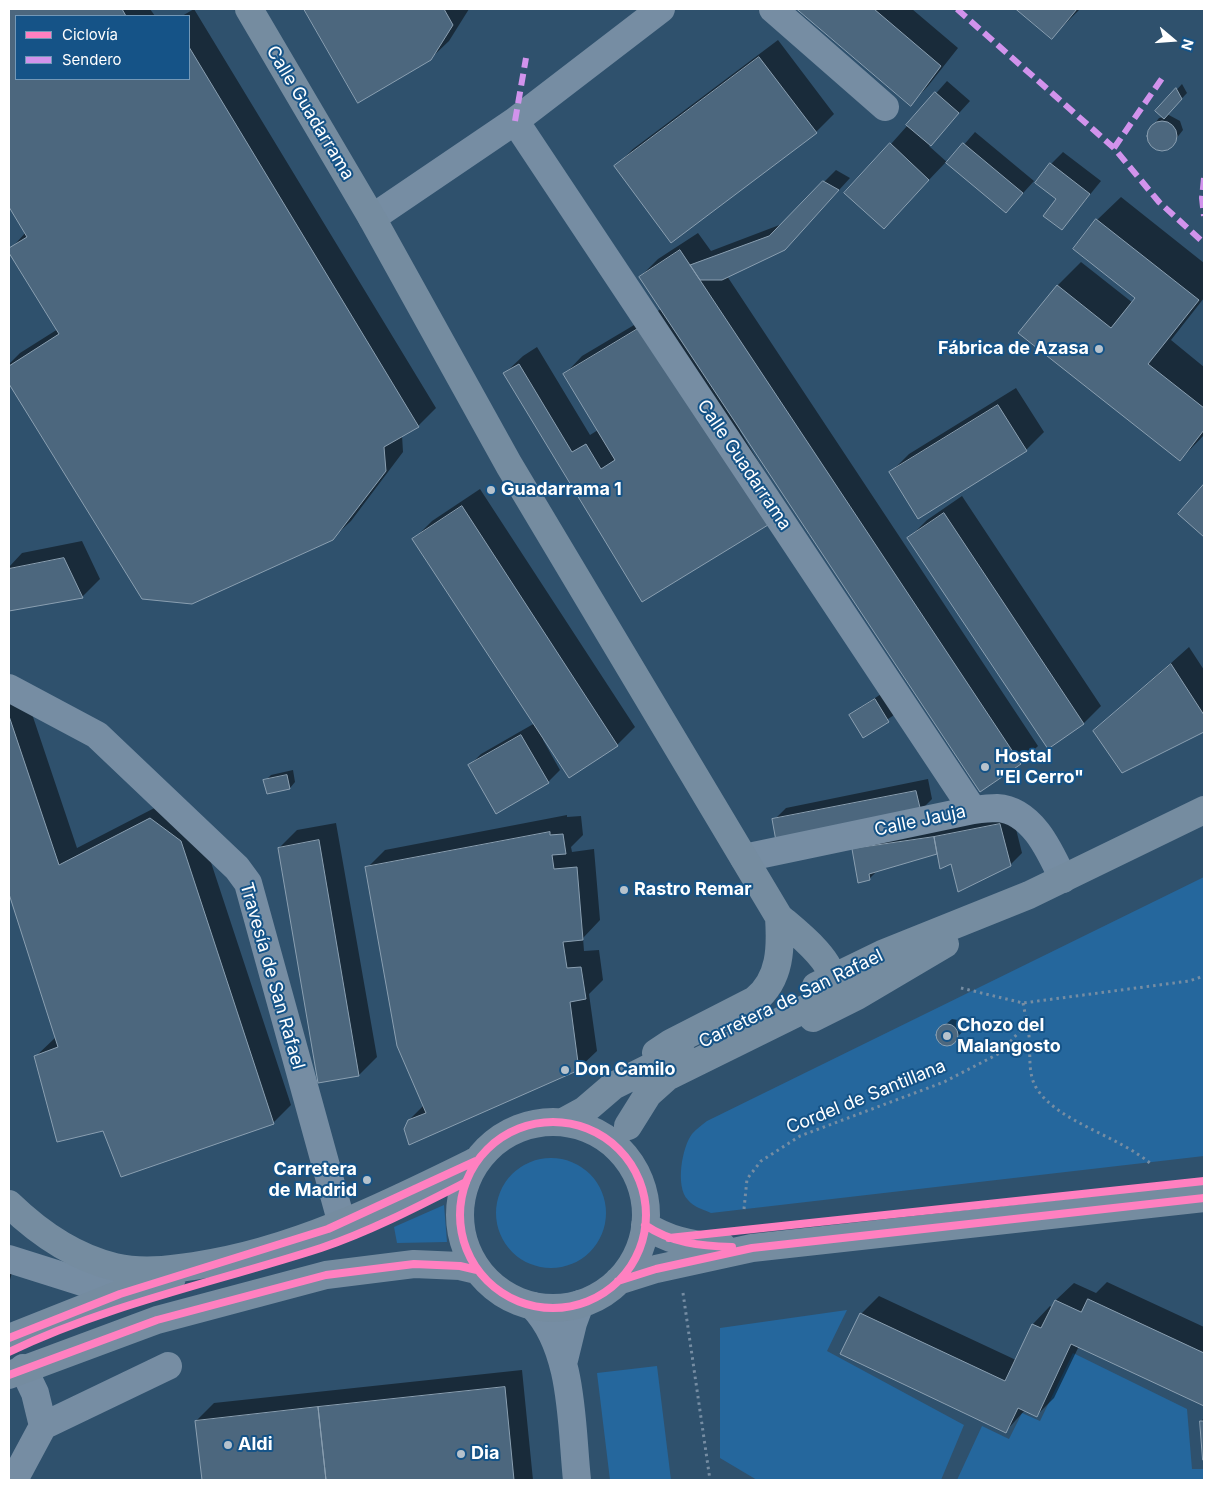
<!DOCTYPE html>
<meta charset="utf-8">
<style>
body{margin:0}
#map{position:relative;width:1213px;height:1489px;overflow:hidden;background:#2f516d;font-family:Inter,sans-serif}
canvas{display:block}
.frame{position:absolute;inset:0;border:10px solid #fff;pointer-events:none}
.legend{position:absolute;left:15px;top:15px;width:175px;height:65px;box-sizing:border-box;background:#155387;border:1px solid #7398b7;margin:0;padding:6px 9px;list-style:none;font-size:15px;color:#fff}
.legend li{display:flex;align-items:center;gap:10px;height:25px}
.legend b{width:25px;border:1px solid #7398b7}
.north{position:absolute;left:1148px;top:15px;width:50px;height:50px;-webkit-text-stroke:4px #155387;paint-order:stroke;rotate:108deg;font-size:14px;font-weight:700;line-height:20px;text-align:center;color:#fff}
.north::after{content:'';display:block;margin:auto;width:18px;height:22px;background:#fff;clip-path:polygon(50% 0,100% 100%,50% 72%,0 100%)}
</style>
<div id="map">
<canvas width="1213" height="1489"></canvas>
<div class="frame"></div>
<ul class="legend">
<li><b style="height:6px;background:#ff80c0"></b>Ciclovía</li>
<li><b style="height:6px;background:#d193ec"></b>Sendero</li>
</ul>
<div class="north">N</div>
</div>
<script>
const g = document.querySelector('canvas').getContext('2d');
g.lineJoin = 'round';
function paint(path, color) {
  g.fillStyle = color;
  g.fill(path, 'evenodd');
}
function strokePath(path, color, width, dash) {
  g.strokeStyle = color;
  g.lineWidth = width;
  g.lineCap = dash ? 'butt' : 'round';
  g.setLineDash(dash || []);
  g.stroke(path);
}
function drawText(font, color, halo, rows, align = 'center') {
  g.font = font + ' Inter,sans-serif';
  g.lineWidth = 4;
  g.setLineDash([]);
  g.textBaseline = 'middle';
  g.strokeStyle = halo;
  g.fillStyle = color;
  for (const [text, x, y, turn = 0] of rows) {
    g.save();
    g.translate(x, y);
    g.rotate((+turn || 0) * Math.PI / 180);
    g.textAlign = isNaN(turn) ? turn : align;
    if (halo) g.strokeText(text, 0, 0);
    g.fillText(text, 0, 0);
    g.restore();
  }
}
paint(new Path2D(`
 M1204,877v279l-493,57c-9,-4 -17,-6 -23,-13 -13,-13 -6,-53 4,-66 4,-5 10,-9 15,-13z
 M496 1213a55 55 0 1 1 110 0a55 55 0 1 1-110 0Z
 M444,1205l3,37 -50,1 -3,-16z
 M847,1310l-20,41 137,74 -23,55h-184l-37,-22v-130z
 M1073,1353l114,56 5,60h12v11h-247l25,-54 27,13 13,-26 18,8z
 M657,1366l14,114h-61l-13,-107z`), '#25679d');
paint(new Path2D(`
 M9,9h141l5,7h-139v63h173v-63h-7l12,-7 242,399 -18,18 -16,9 1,17 -52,69 -19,18 -190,58 -133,-215v-18l11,-11 38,-24 -49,-78 17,-19 -17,-27z
 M306,9h163l-20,32 -19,18 -71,42z
 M798,9h114l46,39 -30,38 -17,18z
 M1018,9h62l-28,28z
 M778,40l56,74 -18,18 -201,35 18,-18z
 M947,81l23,20 -41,45 19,17 27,-31 59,49 -28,31 -60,-50 -62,65 7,-83z
 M1182,84l5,9 -20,21 13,7 3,9 -14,18 -9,2 -11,-8 -1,-10 11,-14 5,-1 -7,-6z
 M1063,152l38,29 -39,48 -11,-65z
 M836,170l14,8 -53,58 -70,40 311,470 -18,17 -278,-333 -2,1 45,75 -143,94 -137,-227 18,-17 14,-9 53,88 8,-5 -33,-56 17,-18 79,-47 -21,-32 18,-18 40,-26 13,18 71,-27z
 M1121,197l83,66v35l-33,42 33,27v68l-24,25 -160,-127 38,-48 23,-23 52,41 3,-5 -39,-78z
 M1016,388l28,44 -18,18 -135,22 18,-18z
 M480,489l155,238 -18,18 -48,31 -25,-38 -1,2 17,30 -12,12 -79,-16 12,-12 54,-31 -121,-184 18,-18z
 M962,496l139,210 -18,18 -174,-186 18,-18z
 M82,541l18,38 -18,18 -73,12v-42l13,-14z
 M1189,647l15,23v60l-82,42 -27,-41z
 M881,694l13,21 -31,21 -13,-21z
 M27,699l50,149 91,-47 30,22 93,282 -18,18 -237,-67 20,-19 -47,-147v-186z
 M293,770l2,12 -5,6 -25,-7 6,-6z
 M928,779l4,20 -12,12 -146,9 12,-12z
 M1012,813l10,40 -12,12 -58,-3 -14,-10 -60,18 -9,9 -16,-30z
 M567,815v2l14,-1 2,19 -12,12 1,5 22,-3 6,71 -17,18 1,13 15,-1 4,30 -14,14 8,57 -19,18 -169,51 15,-15 -57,-237 18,-18z
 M336,823l41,234 -18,18 -80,-227 18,-18z
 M952,1019l6,1 4,4 1,7 -12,13h-6l-7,-6 2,-9z
 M9,1251l7,8 -7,24z
 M1107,1282l97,45v78l-125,-59 -25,52 -18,18 -11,-6 -19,21 -145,-117 18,-18 137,64 17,-36 17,-18 3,2 3,-8 18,-17 22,10z
 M522,1370l11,110h-330l-7,-59 18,-18z
 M1204,1418v41l-3,-38z`), '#0007');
const building = new Path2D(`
 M9,9h113l4,7h-110v63h173v-32l230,380 -35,20 2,24 -53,69 -141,64 -50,-5 -133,-215v-18l50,-32 -50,-81v-5l18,-11 -18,-30z
 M304,9h140l9,16 -22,35 -73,43z
 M797,9h77l67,57 -30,40z
 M1016,9h61l-25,30z
 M759,57l58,76 -146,110 -57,-77z
 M1176,88l6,11 -18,20 -9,-8z
 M935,92l24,21 -28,33 -25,-21z
 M1147 136a15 15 0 1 1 30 0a15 15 0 1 1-30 0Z
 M890,143l39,37 -45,49 -40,-36z
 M963,143l60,50 -17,20 -60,-50z
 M1050,163l40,31 -28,36 -19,-14 13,-17 -21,-16z
 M823,181l16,9 -54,60 -63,30h-22l-10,-15 79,-29z
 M1096,219l103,81 -51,64 56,44v22l-24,31 -162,-128 39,-48 54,43 24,-30 -62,-49z
 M680,250l341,514 -41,28 -341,-515z
 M646,324l122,201 -126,77 -139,-229 16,-9 53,88 14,-8 15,25 14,-9 -52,-86z
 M998,405l29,46 -109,68 -29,-47z
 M1204,484v53l-26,-23z
 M462,506l156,240 -49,32 -157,-239z
 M944,513l140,211 -36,25 -141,-211z
 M64,558l19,40 -74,13v-42z
 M1171,664l33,51v17l-82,41 -29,-42z
 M875,699l14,23 -26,16 -14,-23z
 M9,716l50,149 91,-47 31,23 93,283 -153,53 -18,-46 -46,11 -23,-86 24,-9 -49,-153z
 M521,735l28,48 -53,31 -28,-49z
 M287,775l3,14 -23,5 -4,-14z
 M916,791l5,21 -145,29 -4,-22z
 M1000,824l11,42 -53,26 -7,-28 -11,5 -6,-32z
 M550,832v3l13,-1 3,20 -14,1 2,14 23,-2 6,73 -20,2 4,26 14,-1 5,32 -16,3 9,68 -170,75 -5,-16 4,-9 18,-7 -29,-67 -32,-179z
 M934,837l3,17 -68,20 1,6 -12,3 -6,-34z
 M319,840l40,236 -41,7 -40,-235z
 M936 1035a11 11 0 1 1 22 0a11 11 0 1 1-22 0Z
 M1088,1299l116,54v53l-133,-62 -34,73 -19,-9 -12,25 -166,-79 20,-41 145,68 27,-57 9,4 14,-28 26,12z
 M505,1387l9,93h-188l-8,-73z
 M318,1407l8,73h-124l-7,-59z
 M1200,1421h4v39h-1z`);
paint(building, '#4c677e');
strokePath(building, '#8a9fb1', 1);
strokePath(new Path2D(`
 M961,988l62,15 166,-22 15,-5
 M1023,1003c2,11 5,22 6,33 2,17 -2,38 8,53 21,33 82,47 114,75
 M744,1209l3,-30 14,-18 39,-25 144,-54 56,-29 27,-30
 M683,1293l27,187`), '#768da3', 3, [2.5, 4]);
strokePath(new Path2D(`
 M773,9l112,98
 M515,121l146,-112
 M372,218l143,-97 458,689
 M9,688l88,47 140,133 11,15 94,341
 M744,858l229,-48c8,-1 16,-2 24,-2 35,2 53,43 66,71
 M9,1259l111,35
 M533,1306c41,43 38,118 44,174
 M564,1360l9,-37 7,-19
 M23,1368l12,25 8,33
 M14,1480l29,-54 125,-60`), '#768da3', 28);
strokePath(new Path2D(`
 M249,9l123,209 137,247 270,452c15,13 56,44 53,66 0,7 -5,12 -9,17l-156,77 -19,17 -20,32
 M816,986l66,-32 147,-59 175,-85
 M813,1018l44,-22 88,-52
 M656,1053l15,-10 84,-43c26,-21 26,-53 24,-83
 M460 1215a93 93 0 1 1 186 0a93 93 0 1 1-186 0Z
 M563,1122l22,-12 28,-24 68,-34
 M9,1204c30,29 64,53 106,63 26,6 52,3 79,-1 99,-14 193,-61 282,-105
 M645,1225c23,16 51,21 78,22
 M618,1281l38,-12 96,-21 452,-50
 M9,1338l111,-44 52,-16
 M9,1375l148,-55 169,-45 88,-11 46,2 17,4`), '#758ca0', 28);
strokePath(new Path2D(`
 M957,9l157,139 45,54 45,41
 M515,121l11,-63
 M1114,148l51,-74
 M1204,178l-2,20 2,18`), '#d193ec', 6, [12, 6]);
strokePath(new Path2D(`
 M460 1215a93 93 0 1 1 186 0a93 93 0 1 1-186 0Z
 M645,1225c26,18 56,21 87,22
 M669,1238l535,-57
 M618,1281l38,-12 96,-21 452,-50
 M9,1338l111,-44 208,-65 148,-68
 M9,1352c100,-48 207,-70 312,-104 50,-17 98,-42 145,-66
 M9,1375l148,-55 169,-45 88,-11 46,2 17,4`), '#ff80c0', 8);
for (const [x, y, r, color] of [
 [1099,349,5,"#b6c2cc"],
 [491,490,5,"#b6c2cc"],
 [985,767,5,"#b6c2cc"],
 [624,890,5,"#b6c2cc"],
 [947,1036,5,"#b6c2cc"],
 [565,1070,5,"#b6c2cc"],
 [367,1180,5,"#b6c2cc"],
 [228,1445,5,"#b6c2cc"],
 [461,1454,5,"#b6c2cc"]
]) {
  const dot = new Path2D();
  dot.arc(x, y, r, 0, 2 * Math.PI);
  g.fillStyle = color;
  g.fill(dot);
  strokePath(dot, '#155387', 2);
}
drawText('18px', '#fff', '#155387', [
 ["Calle Guadarrama",310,113,59],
 ["Calle Guadarrama",744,465,56],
 ["Calle Jauja",920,821,-12],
 ["Travesía de San Rafael",272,976,74],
 ["Carretera de San Rafael",791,999,-26],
 ["Cordel de Santillana",866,1097,-22]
]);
drawText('bold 18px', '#fff', '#155387', [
 ["Fábrica de Azasa",1089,349,"right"],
 ["Guadarrama 1",501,490],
 ["Hostal",995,757],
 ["\"El Cerro\"",995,778],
 ["Rastro Remar",634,890],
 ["Chozo del",957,1026],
 ["Malangosto",957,1047],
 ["Don Camilo",575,1070],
 ["Carretera",357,1170,"right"],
 ["de Madrid",357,1191,"right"],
 ["Aldi",238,1445],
 ["Dia",471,1454]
], 'left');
</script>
